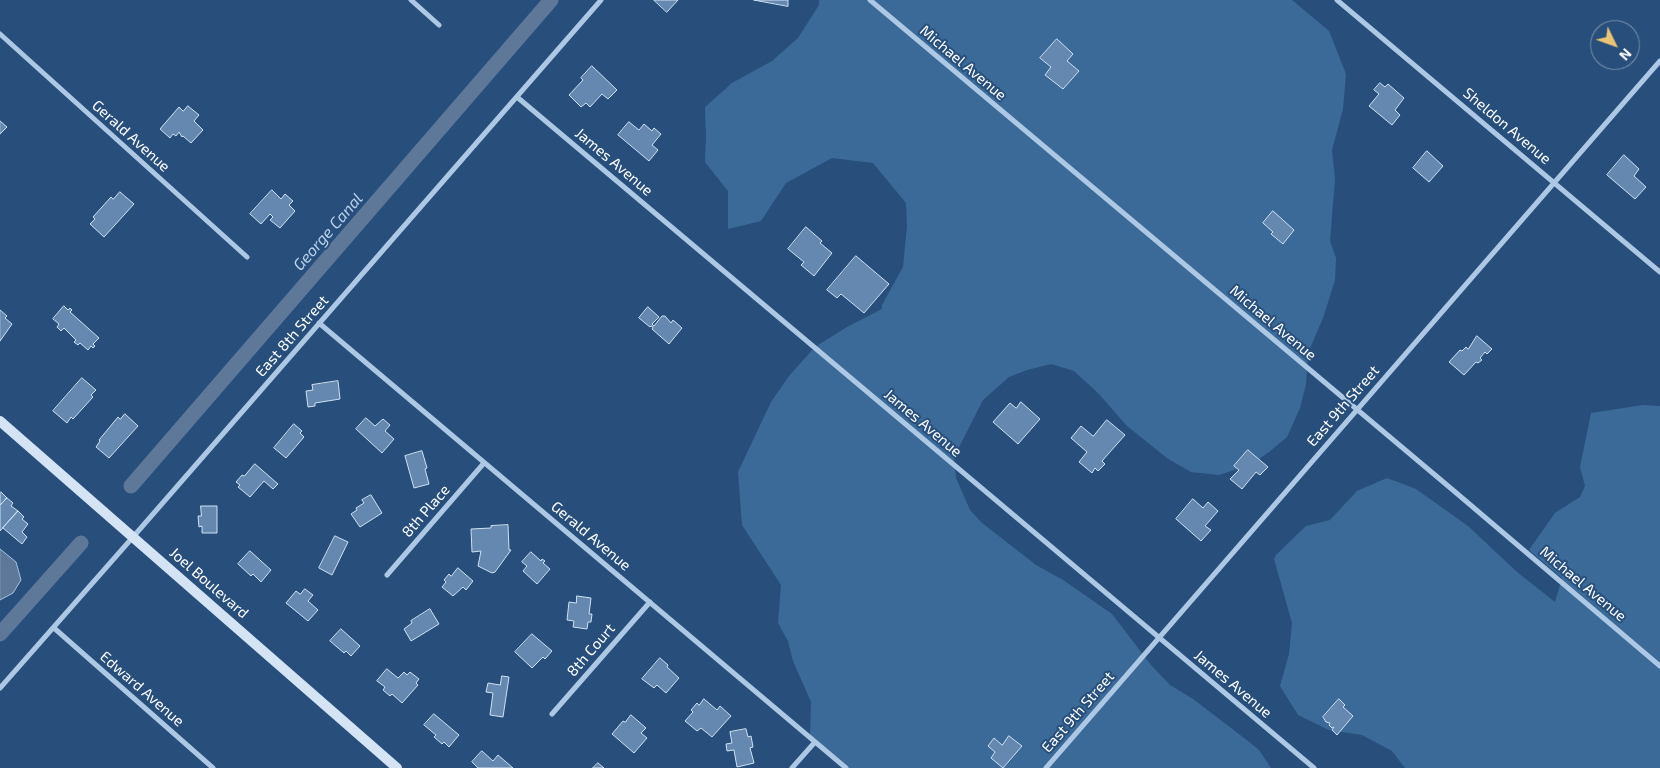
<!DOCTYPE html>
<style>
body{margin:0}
#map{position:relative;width:1660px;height:768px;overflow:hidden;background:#284f7c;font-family:"Exo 2",sans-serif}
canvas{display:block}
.north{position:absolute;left:1590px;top:20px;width:50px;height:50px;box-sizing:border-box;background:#284f7c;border:1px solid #7e95b0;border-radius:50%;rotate:132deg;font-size:14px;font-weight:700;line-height:20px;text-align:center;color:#fff}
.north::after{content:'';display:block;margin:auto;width:18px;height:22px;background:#ebc473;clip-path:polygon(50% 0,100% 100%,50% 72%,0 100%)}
</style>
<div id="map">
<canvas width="1660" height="768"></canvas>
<div class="north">N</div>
</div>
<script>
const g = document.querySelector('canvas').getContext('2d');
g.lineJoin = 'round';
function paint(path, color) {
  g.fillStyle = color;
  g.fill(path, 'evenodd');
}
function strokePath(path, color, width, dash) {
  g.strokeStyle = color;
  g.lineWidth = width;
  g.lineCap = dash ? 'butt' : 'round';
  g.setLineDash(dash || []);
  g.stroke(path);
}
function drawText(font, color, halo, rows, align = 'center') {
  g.font = font + ' "Exo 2",sans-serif';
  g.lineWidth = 4;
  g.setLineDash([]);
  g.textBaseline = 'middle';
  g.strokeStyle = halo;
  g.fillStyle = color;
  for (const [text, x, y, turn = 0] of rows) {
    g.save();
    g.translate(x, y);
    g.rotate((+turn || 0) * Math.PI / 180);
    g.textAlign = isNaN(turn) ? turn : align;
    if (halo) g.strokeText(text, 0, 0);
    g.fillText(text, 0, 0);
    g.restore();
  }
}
paint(new Path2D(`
 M819,0h473l37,31 17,43 -3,35 -11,41 3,29 -5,62 6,17 -1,22 -12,38 -15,35 -2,31 -6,24 -13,29 -18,15 -19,13 -31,10 -28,-3 -24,-14 -40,-32 -29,-33 -24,-22 -23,-7 -24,6 -18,7 -26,23 -29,57 2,21 14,32 12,13 54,42 27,15 49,34 39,51 19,20 23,14 55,42 11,9 12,18h-427l-34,-28 1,-38 -18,-41 -5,-20 -10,-18 3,-38 -39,-60 -4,-53 33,-70 18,-26 26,-29 32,-20 35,-18v-4l21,-38 4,-40 -1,-24 -33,-40 -41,-5 -46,25 -25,38 -33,8v-38l-23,-29 1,-25 -1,-30 27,-24 40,-22 26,-23 21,-33z
 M1643,405l17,1v362h-255l-13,-17 -30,-16 -33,-5 -31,-15 -18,-29 9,-32 3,-31 -18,-64 2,-4 30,-29 24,-6 27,-29 30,-13 29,11 52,37 49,46 38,30 7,-24 -33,-28 26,-37 25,-16 5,-11 -5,-19 11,-54z`), '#3b6a99');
const water = new Path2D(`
 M0,549l16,13 5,18 -8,13 -13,7z`);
paint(water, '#5d7899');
strokePath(water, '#a1c3e4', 1);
strokePath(new Path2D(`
 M131,486l420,-486
 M0,634l81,-91`), '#5d7899', 15);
const building = new Path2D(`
 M654,0h24l-11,12z
 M754,0h34v6z
 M1057,39l16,15 -6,7 12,10 -16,18 -18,-14 6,-8 -11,-9z
 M592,66l25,24 -9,9 -6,-5 -12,13 -4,-4 -5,4 -12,-12 14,-15 -2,-2z
 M1380,83l5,4 3,-3 16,14 -9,12 5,5 -8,10 -23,-19 10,-12 -5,-4z
 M188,106l11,9 -5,6 9,9 -12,13 -8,-7 -1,1 -3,-5 -3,4 -3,-2 -3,4 -10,-9 19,-22 4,4z
 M0,121l7,6 -7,7z
 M629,122l10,8 5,-6 8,7 2,-3 7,6 -9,11 6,5 -9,11 -31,-26z
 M1427,151l16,15 -14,16 -16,-14z
 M1624,155l15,14 -5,7 12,11 -11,12 -28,-24z
 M272,190l9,9 4,-5 8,7 -4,4 6,6 -15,17 -10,-8 3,-3 -3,-3 -9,10 -11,-10z
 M120,192l14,12 -30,33 -14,-13 5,-5 -2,-2 18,-20 2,2z
 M1273,211l21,19 -11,14 -12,-10 2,-2 -10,-9z
 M806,227l16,14 -2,2 12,10 -18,23 -13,-11 3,-3 -16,-13z
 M856,256l33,28 -25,29 -23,-19 -4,4 -10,-8z
 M64,306l4,4 2,-2 2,2 -2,2 29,26 -6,6 2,2 -2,2 -2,-2 -3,4 -8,-7 -2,2 -4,-3 2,-2 -12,-12 -3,3 -4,-4 2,-3 -6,-5z
 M648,307l11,10 -7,7 2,2 8,-10h3l6,7 2,-3 9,8 -13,16 -17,-15 1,-2 -2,-1 -1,1 -11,-9z
 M0,310l7,6 -2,2 7,6 -12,17z
 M1477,336l15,13 -5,5 -2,-2 -5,6 2,2 -4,3 -2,-1 -12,13 -15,-13 11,-12 2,1 4,-4 2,2z
 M82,378l14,12 -5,5 2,2 -20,22 -2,-2 -4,6 -14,-12z
 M338,381l2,18 -25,4v3l-7,1 -2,-16 7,-1 -1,-5z
 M1021,402l19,17 -22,25 -25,-22 17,-19 6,5z
 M125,414l13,12 -29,32 -13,-11 4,-6 -1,-1 19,-23 2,2z
 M366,418l9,8 8,-7 7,6 -5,6 9,8 -12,14 -26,-24z
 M1107,420l18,15 -23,26 3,3 -7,7 -3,-3 -3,5 -13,-11 8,-10 -16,-14 10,-12 12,10z
 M294,424l8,7 -2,2 4,4 -18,21 -12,-10z
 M1248,450l20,17 -8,8 -4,-3 -14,17 -12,-10 9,-9 -5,-4z
 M422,451l5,17 -2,1 4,15 -15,4 -9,-32z
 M255,464l23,20 -5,5 -9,-8 -14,16 -12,-10 2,-2 -4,-3 6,-7 2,1z
 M1,492l6,6 -7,7v-12z
 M371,495l11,18 -22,14 -9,-13 6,-4 -1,-2 8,-5 -2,-3z
 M7,498l6,5 -2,3 7,5 -18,20v-25z
 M1193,499l10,9 5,-6 10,9 -13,15 6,4 -10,11 -25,-22z
 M201,506h16v27h-15v-7l-3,1 -1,-11h3z
 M18,511l6,6 -2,2 6,5 -6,8 5,5 -5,7 -19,-16z
 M508,525l1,25h2l-16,22 -3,1 -14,-7 3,-15 -9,1 -1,-23 20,-1v-2z
 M335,536l13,6 -16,33 -13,-7z
 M250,551l21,19 -10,12 -8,-8 -2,2 -13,-12z
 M531,552l10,9 1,-2 3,2 -2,2 7,6 -13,15 -14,-13 4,-5 -5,-4z
 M458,568l15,13 -7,9 -3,-3 -10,9 -11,-9 4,-5 -2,-2 5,-6 2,2z
 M305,589l8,6 -5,6 10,9 -10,11 -22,-18 10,-12 4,3z
 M577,596l14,2 -2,16h3l-1,8h-3l-1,7 -14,-2 1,-6 -7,-1 2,-18 7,1z
 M430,609l9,15 -28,17 -7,-12 8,-6 -1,-2z
 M341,629l19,17 -9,10 -5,-5 -2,2 -14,-12z
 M532,634l20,17 -7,8 -2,-2 -11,11 -17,-16z
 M660,658l8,7 -1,2 12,11 -13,15 -9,-8 -3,3 -12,-9z
 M387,669l11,9 6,-6 3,3 3,-3 9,7 -3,4 2,2 -16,18 -10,-9 -2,2 -7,-6 2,-3 -8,-6z
 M502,676l7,1 -6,40 -13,-2 3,-22 -7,-1 2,-9 12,2z
 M704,699l13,11 3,-4 11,10 -19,21 -11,-9 -4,3 -12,-10 8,-9 -2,-2 6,-7 2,2z
 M1339,699l6,6 -2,2 10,9 -16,19 -5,-5 2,-3 -2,1 -3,-3 1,-2 -4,-1 -3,-5z
 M434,714l25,21 -10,12 -5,-5 -2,2 -8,-7 2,-2 -12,-10z
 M631,715l15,13 -5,5 6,5 -13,15 -22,-19 11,-13 2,1z
 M746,729l2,8 3,-1 2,11 -3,1 4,15 -17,4 -3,-17 -7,1 -1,-7 6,-1 -2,-11z
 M1009,736l13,10 -19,22 -12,-10 4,-6 -7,-6 6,-8 8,7z
 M482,751l11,10 5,-6 15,13h-35l-6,-6z
 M598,763l6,5h-11z`);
paint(building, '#6488af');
strokePath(building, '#cfe1f3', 1);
strokePath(new Path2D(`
 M411,0l28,25
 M870,0l584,491 206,175
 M1337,0l323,272
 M0,34l247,223
 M517,97l797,671
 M319,323l527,445
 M387,575l97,-112
 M54,628l159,140
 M0,688l133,-151 468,-537
 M552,714l98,-112
 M792,768l23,-26
 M1046,768l614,-707`), '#acc8e4', 5);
strokePath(new Path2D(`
 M0,421l397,347`), '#d5e4f4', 10);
drawText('15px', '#fff', '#284f7c', [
 ["Michael Avenue",963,63,40],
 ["Sheldon Avenue",1507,126,40],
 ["Gerald Avenue",131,136,42],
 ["James Avenue",614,162,40],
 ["Michael Avenue",1273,323,40],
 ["East 8th Street",292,336,-49],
 ["East 9th Street",1343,406,-49],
 ["James Avenue",923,423,40],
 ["8th Place",426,511,-49],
 ["Gerald Avenue",591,536,40],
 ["Joel Boulevard",209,583,41],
 ["Michael Avenue",1583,584,40],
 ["8th Court",591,650,-49],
 ["James Avenue",1233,684,40],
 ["Edward Avenue",142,689,41],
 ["East 9th Street",1078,712,-49]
]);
drawText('italic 16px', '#b8d1ec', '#284f7c', [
 ["George Canal",328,232,-49]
]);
</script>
